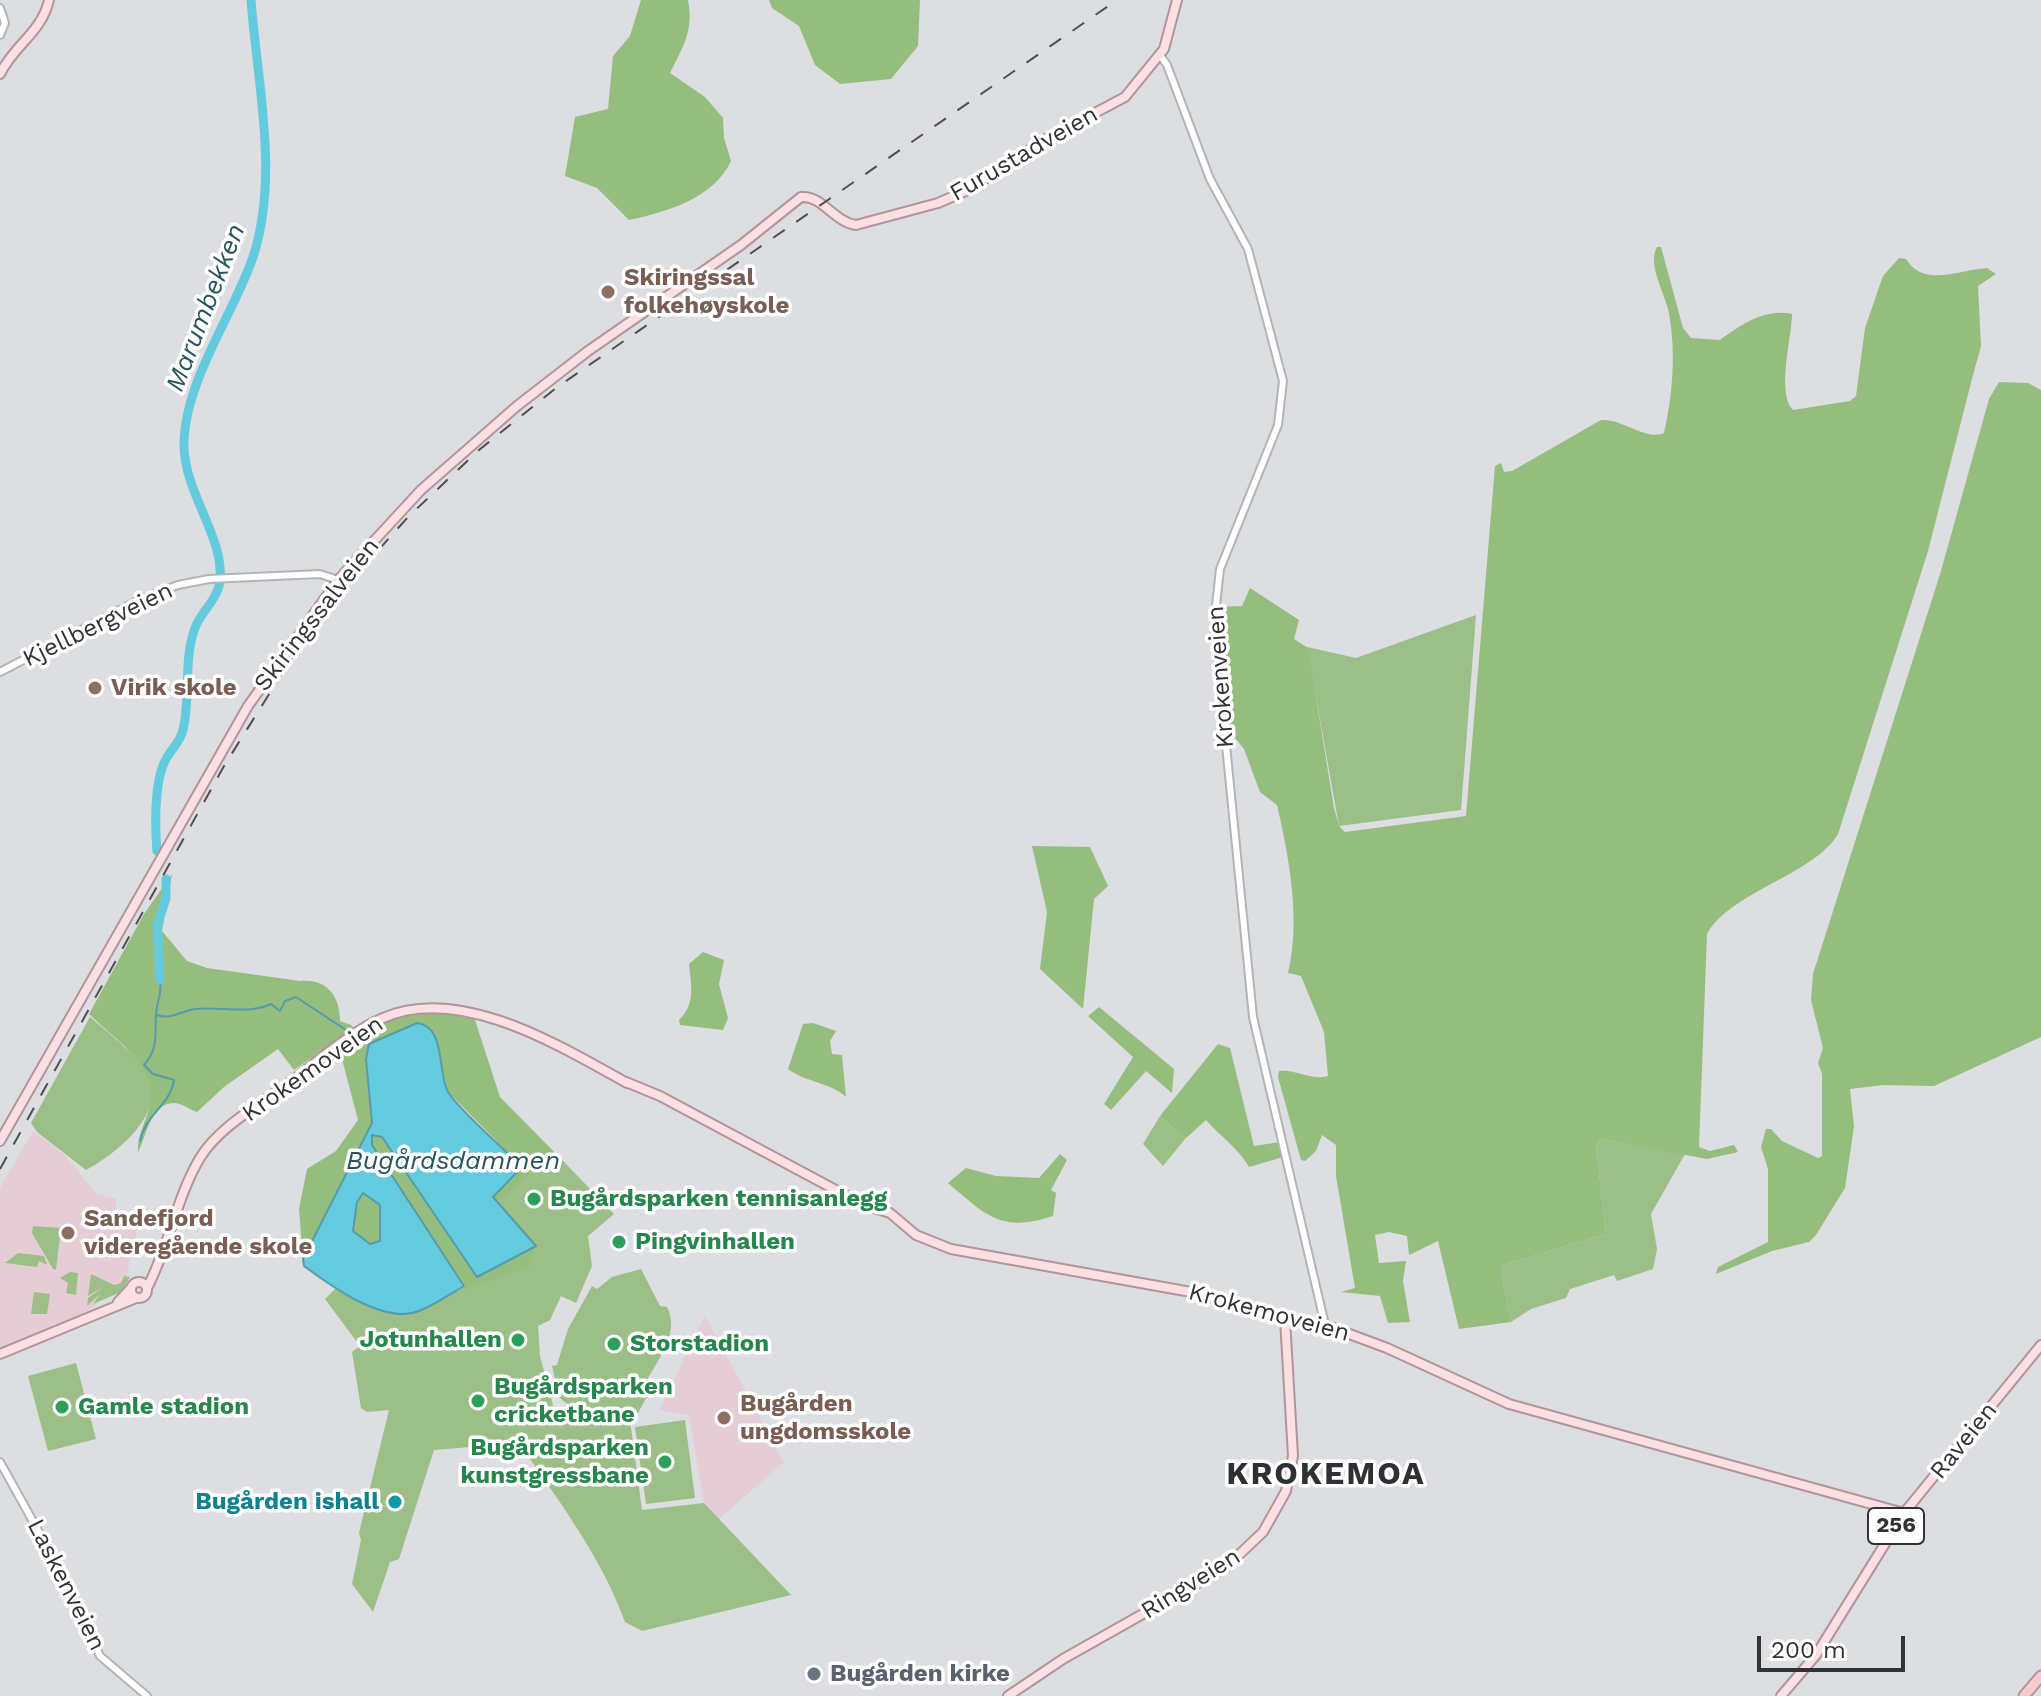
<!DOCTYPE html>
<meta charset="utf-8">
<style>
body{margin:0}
#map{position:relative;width:2041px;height:1696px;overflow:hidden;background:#dcdee1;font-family:"Work Sans",sans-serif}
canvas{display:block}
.scale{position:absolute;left:1757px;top:1636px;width:148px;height:36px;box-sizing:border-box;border:4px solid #313233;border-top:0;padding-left:10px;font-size:24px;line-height:28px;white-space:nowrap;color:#313233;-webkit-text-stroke:6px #fff;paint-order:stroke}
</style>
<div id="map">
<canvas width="2041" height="1696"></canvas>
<div class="scale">200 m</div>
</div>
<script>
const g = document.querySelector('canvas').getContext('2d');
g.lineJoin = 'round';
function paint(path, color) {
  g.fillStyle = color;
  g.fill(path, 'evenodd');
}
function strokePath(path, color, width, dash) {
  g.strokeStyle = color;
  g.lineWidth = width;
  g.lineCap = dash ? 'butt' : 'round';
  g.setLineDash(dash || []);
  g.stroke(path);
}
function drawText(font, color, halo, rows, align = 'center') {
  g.font = font + ' "Work Sans",sans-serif';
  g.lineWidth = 7;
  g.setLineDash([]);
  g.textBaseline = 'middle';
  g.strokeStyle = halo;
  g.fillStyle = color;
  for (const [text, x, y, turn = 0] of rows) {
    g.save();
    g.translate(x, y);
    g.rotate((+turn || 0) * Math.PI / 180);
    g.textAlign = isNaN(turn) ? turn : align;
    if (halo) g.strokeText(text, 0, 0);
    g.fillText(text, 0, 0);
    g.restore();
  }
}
paint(new Path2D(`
 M33,1131l32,24 31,39 20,5 -1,20 23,2 -3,24 -3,1 -5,33 -49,40 -78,30v-161z
 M705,1316l79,146 -65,57 -15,-16 -15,-88 -30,-5z`), '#e5cdd6');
paint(new Path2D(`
 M1476,615l-15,195 -122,16 -32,-179 49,11z
 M90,1017c13,11 51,42 58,57 19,40 -32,80 -62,96l-49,-38 -6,-9z
 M1160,1116l25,23 -22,27 -20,-22z
 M1600,1139l85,15 -34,60 6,35 -4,20 -36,12 -3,-6 -44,14 -4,9 -35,11 -20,13 -10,-52 2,-5 103,-31 -10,-89z
 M538,1159l29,6 47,49 -26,22 4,30 -16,37 -15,-7 -11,24 -12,6 2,30 14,53c28,14 46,14 75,4l13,97 62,-7 87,92 -149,36 -17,-9c-24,-66 -67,-122 -106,-179l-85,7 -35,109 -9,3 -17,50 -21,-28 9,-44 -2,-7 30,-123 -22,2 -6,-4 -9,-56 8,-6 -35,-47 10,-10 43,21 86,-24 71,-40 -38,-44z
 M33,1226l28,2 -5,42 -3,-1 -21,-36z
 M18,1253l26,3 3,9 -8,-4 -2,6 -32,-4z
 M641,1269l19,37 7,1c14,27 -11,55 -24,80l7,4 -12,22 -9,-5c-25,13 -50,8 -70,-11l-7,-31 5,-1 11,-36 24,-43 5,3 15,-12z
 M70,1272l8,1 -2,22 -10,-2 2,-10 -8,-5z
 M91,1274l23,11 7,-2 3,-7 6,1 -9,15 -28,12 7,-10 -13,12 1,-8 18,-13 -18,11z
 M34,1292l16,2 -3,20h-16z
 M76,1363l20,76 -48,12 -20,-75z
 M685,1420l10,78 -49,6 -11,-77z`), '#9bbf87');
paint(new Path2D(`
 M641,0h47c6,30 -5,47 -18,73l35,24 18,21 1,20 7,23c-17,37 -64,51 -102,59l-32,-32 -32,-12 10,-59 33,-8 5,-53 17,-20z
 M769,0h151l-2,46 -27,33 -51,5 -25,-19 -16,-39 -27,-18z
 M1657,247h4l22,81 8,10 29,2c21,-15 44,-32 72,-26 0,23 -16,79 1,96l57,-9 6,-5 9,-68 18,-52 16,-18 7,1c18,29 53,11 81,9l9,6 -18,12 3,60 -8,29 -45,176 -90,283c-23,40 -108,58 -131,100l-8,213 11,4 24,-6 4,7 -31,7 -107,-20 -4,6 10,89 -103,31 -2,5 10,52 -52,7 -21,-88 -29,14 -2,-19 -18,-4 -14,3 4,28 27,-2 -3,20 7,41 -22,1 -8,-27 -39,-4 14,-4 -19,-112v-31l-14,-10 -6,16 -11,10 -4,-1 -23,-83 1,-6c16,-2 34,10 49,5l-4,-44 -23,-56 -13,-3c13,-53 1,-116 -11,-168l-17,-13 -16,-43 -15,-19 -10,-123 23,-1 8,-18 49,32 -5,19 14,9 26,160 5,18 6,6 121,-16 29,-350 6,-3 3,9 8,-1 89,-51c20,-2 46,21 63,13 9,-39 12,-81 5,-120 -4,-20 -22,-48 -12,-66z
 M1999,382l29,1 13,7v647l-107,49 -51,-1 -33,4 4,37 -9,62 -29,47 -7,7 -37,9 -56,23 2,-7 50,-25v-73l-7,-22 5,-18h5l11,12 36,17 4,-2v-82l-4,-11 5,-15 -12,-48 2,-26 128,-403 48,-172z
 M1032,846l58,1 18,39 -14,13 -11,110 -43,-40 7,-57z
 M172,874l-10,57 25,30 20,7 93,13c26,-3 40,14 40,40l11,4 8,9c38,-21 71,-24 114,-20l27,83 67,68 -29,-6 -9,16 -32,27 -5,-6 30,-29 -74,-75 -15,-61 -67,28 6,64 -69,136 -4,-50 8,-40 29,-18 22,-31 -21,-80 -43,30 -16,-21 -54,38 -27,25c-7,-2 -15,-9 -23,-9 -24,0 -28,35 -36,49 -1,-20 12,-36 13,-55 2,-34 -39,-60 -62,-83l55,-100z
 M703,952l21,8 -5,24 9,34 -5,12 -43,-5 -1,-5c17,-16 12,-35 10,-56z
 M1099,1007l75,62 -2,24 -26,-22 -35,39 -7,-6 29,-47 -45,-41z
 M813,1023l23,8 -6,10 2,13 10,1 4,42c-16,-15 -39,-14 -58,-28l15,-45z
 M1218,1044l12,4 24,98 26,-4 3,15 -34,10c-10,-18 -28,-30 -43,-47l-21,19 -25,-23z
 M376,1134l6,3 95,139 59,-30 -7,20 -62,23 -95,-144 -1,-10z
 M1060,1154l7,6 -16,30 5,3 -3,23c-52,17 -66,0 -105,-33l18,-15 30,8 43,2z
 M363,1193l17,12 -1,36 -9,3 -17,-13 4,-29z`), '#95bd7d');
const water = new Path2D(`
 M417,1023c29,3 20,49 31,69 10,17 58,59 74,75l-29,30 43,49 -59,31 -95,-140 -10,-2v10l92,141c-14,8 -29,19 -45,25 -35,14 -88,-25 -115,-45l-1,-7 69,-136 -6,-64 3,-15zM363,1193l17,12v36l-10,3 -17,-13 4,-29z`);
paint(water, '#64cadd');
strokePath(water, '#559caa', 2);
strokePath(new Path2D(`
 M157,1015c14,5 24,-4 38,-6 25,-3 53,6 76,-5l9,7 5,-10 11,-4 53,35
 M358,1037l11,7
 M140,1141c6,-28 30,-35 34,-61l-21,-6 -9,-9c17,-19 9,-36 13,-58 2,-11 5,-15 3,-27`), '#559caa', 2);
strokePath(new Path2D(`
 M157,851c-2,-24 -3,-68 8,-90 5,-11 15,-18 18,-31 8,-33 0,-70 12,-102 6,-16 20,-26 24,-42 9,-44 -34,-91 -35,-139 -1,-65 51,-134 70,-193 25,-80 3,-173 -3,-254
 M160,980l-3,-54 9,-28v-19`), '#64cadd', 9);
const minor = new Path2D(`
 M0,8l5,15 -5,12
 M1160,55l7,10 43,114 38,70 35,132 -5,44 -58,144 -6,55 39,393 72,308
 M0,672l139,-72 39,-15 31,-6 111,-5 18,6
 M0,1462l70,126 30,68 47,40`);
const major = new Path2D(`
 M0,74c14,-29 42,-42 49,-74
 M626,1082l34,14 202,108 28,9 26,22 35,14 240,43 94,27 40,6 62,23 122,56 395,109
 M0,1141l248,-435 90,-126 83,-90 96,-84 71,-55 153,-106 60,-48c21,-2 33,25 55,28l82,-22 30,-13 76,-50 81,-43 39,-48 13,-49
 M131 1290a8 8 0 1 1 16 0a8 8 0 1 1-16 0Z
 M147,1288c22,-41 29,-90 53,-130 19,-32 63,-55 93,-78 28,-21 57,-48 90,-62 77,-34 177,28 244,65
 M118,1302l13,-14
 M0,1354l136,-56
 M1008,1696l55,-37 163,-92 37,-35 23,-41 7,-35 -8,-137
 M1781,1696l35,-41 88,-142 137,-168`);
const highway = new Path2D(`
 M2024,1696l17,-20`);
strokePath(minor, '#b2b5b7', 10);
strokePath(major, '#b1959a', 12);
strokePath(highway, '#b1959a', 13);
strokePath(minor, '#fff', 6);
strokePath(major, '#fadfe3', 8);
strokePath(highway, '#f6cad1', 9);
strokePath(new Path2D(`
 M0,1169l224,-403 64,-102 60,-80 60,-67 71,-67 77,-62 561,-388`), '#4e4f50', 2, [14, 14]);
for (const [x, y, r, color] of [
 [608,292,8,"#8d6e63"],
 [95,688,8,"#8d6e63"],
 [534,1199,8,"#2e9e5b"],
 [68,1233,8,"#8d6e63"],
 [619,1242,8,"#2e9e5b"],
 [518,1340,8,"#2e9e5b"],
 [614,1344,8,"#2e9e5b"],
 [478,1401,8,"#2e9e5b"],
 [62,1407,8,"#2e9e5b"],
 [724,1418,8,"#8d6e63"],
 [665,1462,8,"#2e9e5b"],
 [395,1502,8,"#0f9aa8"],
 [814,1674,8,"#6b7280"]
]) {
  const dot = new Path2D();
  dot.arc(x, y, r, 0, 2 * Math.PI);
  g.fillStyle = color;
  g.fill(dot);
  strokePath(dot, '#fff', 3);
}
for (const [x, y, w] of [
 [1896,1526,56]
]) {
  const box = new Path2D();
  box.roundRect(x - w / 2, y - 18, w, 36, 6);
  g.fillStyle = '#fff';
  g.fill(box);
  strokePath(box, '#313233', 2);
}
drawText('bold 22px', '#313233', null, [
 ["256",1896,1526]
]);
drawText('24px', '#313233', '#fff', [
 ["Furustadveien",1024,154,-30],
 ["Skiringssalveien",317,615,-52],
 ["Kjellbergveien",98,625,-26],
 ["Krokenveien",1221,677,-94],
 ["Krokemoveien",313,1069,-35],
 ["Krokemoveien",1269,1313,15],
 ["Raveien",1964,1441,-51],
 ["Ringveien",1191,1584,-32],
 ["Laskenveien",66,1585,63]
]);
drawText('bold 24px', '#785e54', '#fff', [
 ["Skiringssal",624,278],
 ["folkehøyskole",624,306],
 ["Virik skole",111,688],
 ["Sandefjord",84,1219],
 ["videregående skole",84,1247],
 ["Bugården",740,1404],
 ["ungdomsskole",740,1432]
], 'left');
drawText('bold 24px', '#27864d', '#fff', [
 ["Bugårdsparken tennisanlegg",550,1199],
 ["Pingvinhallen",635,1242],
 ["Jotunhallen",502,1340,"right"],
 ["Storstadion",630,1344],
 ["Bugårdsparken",494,1387],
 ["cricketbane",494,1415],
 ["Gamle stadion",78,1407],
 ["Bugårdsparken",649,1448,"right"],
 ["kunstgressbane",649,1476,"right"]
], 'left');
drawText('bold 24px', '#0d838f', '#fff', [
 ["Bugården ishall",379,1502]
], 'right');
drawText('bold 24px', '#5b616d', '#fff', [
 ["Bugården kirke",830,1674]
], 'left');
drawText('italic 26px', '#28555d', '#fff', [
 ["Marumbekken",206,308,-69],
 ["Bugårdsdammen",453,1161]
]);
g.letterSpacing = '2px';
drawText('bold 32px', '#2e3133', '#fff', [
 ["KROKEMOA",1326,1475]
]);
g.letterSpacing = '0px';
</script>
